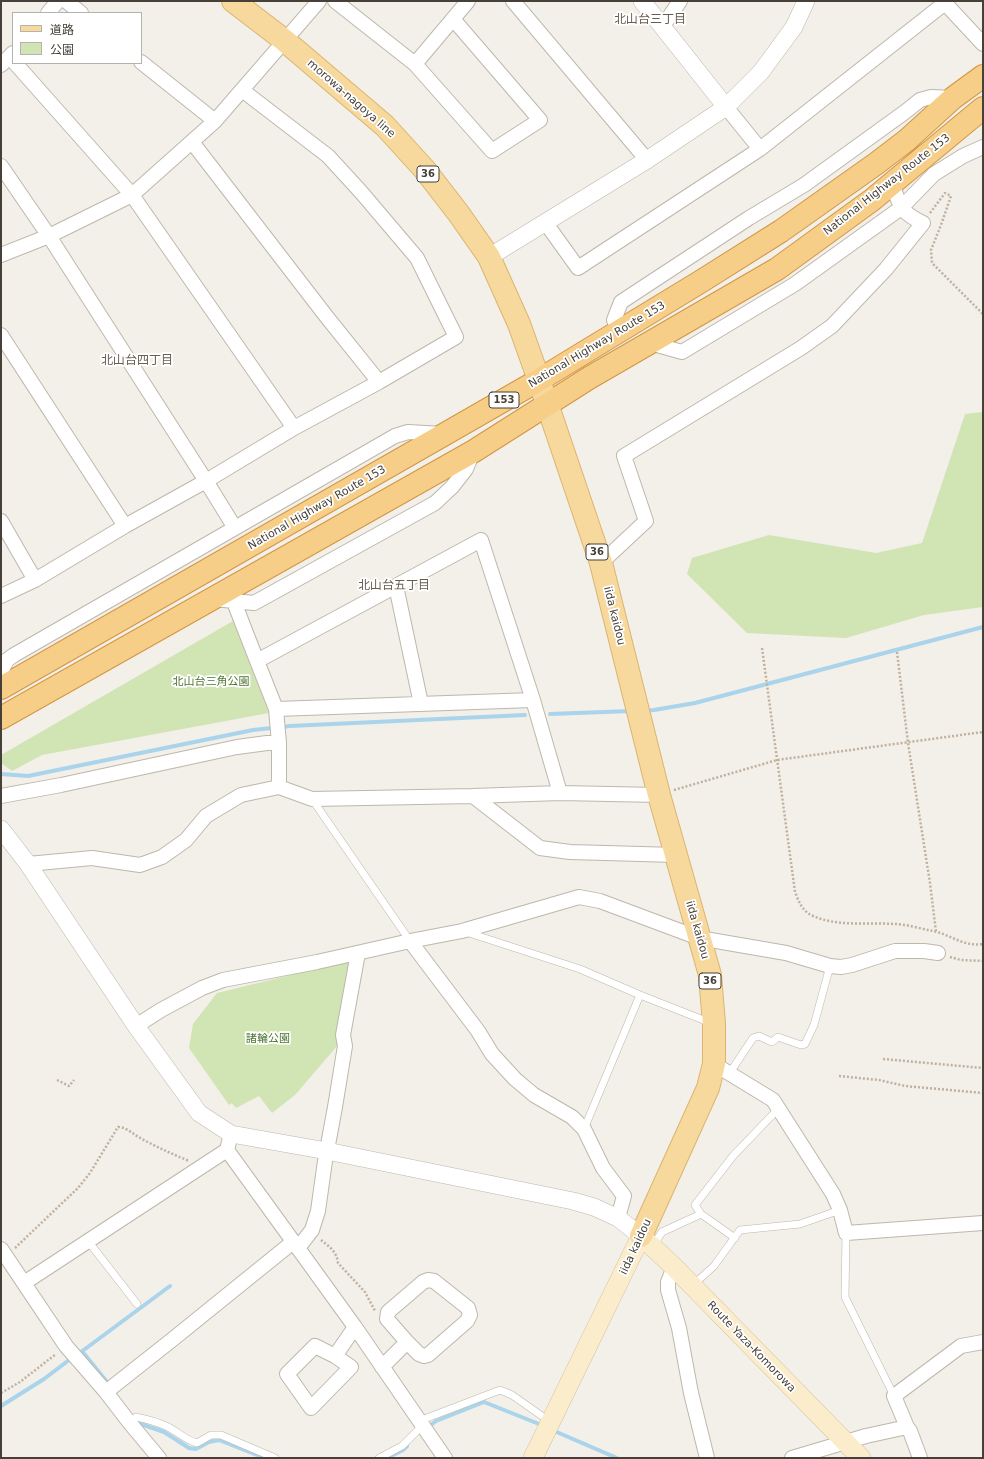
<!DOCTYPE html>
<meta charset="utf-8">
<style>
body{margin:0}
#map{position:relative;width:984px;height:1459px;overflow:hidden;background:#f3efe9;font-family:"DejaVu Sans","Noto Sans JP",sans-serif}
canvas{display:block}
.frame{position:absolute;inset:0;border:2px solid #464038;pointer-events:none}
.legend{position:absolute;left:12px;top:12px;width:130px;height:52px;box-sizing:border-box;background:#fff;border:1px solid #b5b3af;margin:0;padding:5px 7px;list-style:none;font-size:12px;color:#464038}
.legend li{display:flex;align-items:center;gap:8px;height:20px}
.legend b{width:20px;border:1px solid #b5b3af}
</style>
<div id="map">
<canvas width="984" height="1459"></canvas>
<div class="frame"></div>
<ul class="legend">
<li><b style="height:5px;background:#f7d99e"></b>道路</li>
<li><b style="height:11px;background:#d1e4b4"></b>公園</li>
</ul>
</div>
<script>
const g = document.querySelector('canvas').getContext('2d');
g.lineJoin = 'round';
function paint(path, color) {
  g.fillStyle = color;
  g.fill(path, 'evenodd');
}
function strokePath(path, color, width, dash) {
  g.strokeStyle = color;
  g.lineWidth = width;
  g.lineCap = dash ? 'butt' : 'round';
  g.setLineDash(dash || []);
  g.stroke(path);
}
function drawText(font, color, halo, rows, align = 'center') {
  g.font = font + ' "DejaVu Sans","Noto Sans JP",sans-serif';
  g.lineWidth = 3.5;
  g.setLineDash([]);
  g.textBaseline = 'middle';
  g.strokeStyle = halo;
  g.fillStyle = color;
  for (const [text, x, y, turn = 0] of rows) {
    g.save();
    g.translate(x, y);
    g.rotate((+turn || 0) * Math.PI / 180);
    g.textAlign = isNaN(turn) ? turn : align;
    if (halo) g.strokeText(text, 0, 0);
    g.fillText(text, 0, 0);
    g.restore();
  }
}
paint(new Path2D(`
 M983,412v195l-59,8 -78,23 -99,-5 -60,-59 5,-16 77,-23 107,18 46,-10 43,-129z
 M233,621l36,92 -227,42 -30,16 -11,-8v-8z
 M352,960l-15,86 -42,49 -23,18 -13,-17 -23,12 -4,-5 -3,2 -40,-57 4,-24 24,-31z`), '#d1e4b4');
strokePath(new Path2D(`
 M644,711l10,-1 41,-7 288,-76
 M550,714l81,-3
 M1,774l27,2 225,-46 37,-4 235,-11
 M82,1351l25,31
 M81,1352l89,-66
 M1,1406l43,-27 29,-22
 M135,1417l6,7 23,8 25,16 7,1 13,-7 10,-2 46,18
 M427,1428l9,-7 48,-19 60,24
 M552,1430l65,28
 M387,1458l16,-8 4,-4`), '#a9d4eb', 4);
const service = new Path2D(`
 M312,799l98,142
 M466,932l114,37 60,26 71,28
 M729,1074l24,-36 6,-2 13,6 6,-5 23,8 4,-1 9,-19 16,-59
 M584,1129l56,-134
 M701,1214l-6,-9 38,-49 46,-48
 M846,1233l-1,64 49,99
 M88,1241l49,63
 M653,1246l9,-14 39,-18 34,24
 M693,1285l21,-19 26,-36 60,-6 40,-14
 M419,1421l81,-31 12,5 37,26
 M129,1422l7,-5c10,2 21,5 30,9 11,5 19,14 31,17l14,-8h10l54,23
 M379,1458l23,-12 21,-21`);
const minor = new Path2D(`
 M66,1l15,12
 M335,1l80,63 53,-63
 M513,1l134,159
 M943,1l40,43
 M48,13l10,-12
 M663,26l17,-25
 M141,62l74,59
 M15,63l117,132 162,233
 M415,64l77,87 48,-31 -87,-101
 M1,65l12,-12
 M726,107l34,42
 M192,142l134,174 53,66
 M1,166l48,70 157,245 29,47
 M545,222l33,46 182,-119 185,-146
 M1,255l48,-19 83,-41 83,-74 104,-120
 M619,331l-5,-11 7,-18 128,-84 55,-33 101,-73 15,-12 11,-3 22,1
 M1,335l124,191
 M650,343l32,9 113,-68 106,-76 33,-34 29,-18 20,-9
 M1,521l34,59
 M601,563l45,-42 -22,-65 177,-108 31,-22 54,-57 37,-46c-23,-11 -23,-17 -31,-40
 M396,586l25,118
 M1,596l34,-16 90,-54 81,-45 88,-53 85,-46 77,-45 -39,-79 -56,-66 -33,-36 -86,-66
 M214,599l40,4 181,-100 17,-16 14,-18 7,-17
 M234,602l23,59
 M1,672l6,-12 7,-5 381,-219 13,-4 35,2
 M276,709l257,-9
 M279,787v-44l-3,-34 -19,-48 224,-121 52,160 27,93
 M1,796l60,-11 176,-38 30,-4h12
 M473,796l67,52 30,4 106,3
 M28,864l64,-6 48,7 22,-8 24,-17 20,-24 35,-21 38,-8 33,12 161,-3 87,-3 99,2
 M410,941l68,90 14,23 23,25 19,16 38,22 12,12 19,39 21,28 -6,22
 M136,1026l25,-16 41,-22 21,-8 94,-18 93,-21 52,-10 117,-34 21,4 99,37 87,15 44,13 11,1 11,-2 43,-14h29l14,2
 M714,1064l59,36 60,94 7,16 6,23 137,-10
 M231,1134l-4,16 128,177 90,131
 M298,1248l14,-18 6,-19 7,-50 10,-54 10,-61 -2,-11 15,-82
 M1,1249l65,97 40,46 23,30 30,36
 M674,1267l-6,15v8l11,38 12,65 16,65
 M24,1283l203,-133
 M335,1356l16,11 -40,41 -24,-34 28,-28 20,10 20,-29
 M382,1367l25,-25 -20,-23 1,-7 35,-30 5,-2 6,1 34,27 2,7 -3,6 -39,34 -4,1 -5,-2 -12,-12
 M106,1392l67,-53 120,-97
 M792,1458l74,-22 41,-9
 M920,1458l-10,-27 -3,-4 -13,-31 67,-50 22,-4`);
const tertiary = new Path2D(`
 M642,1l84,106
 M489,257l158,-97 79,-53 35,-35 33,-45 12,-26
 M1,829l27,35 108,162 63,87 32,21 96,17 246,50 21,6 24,11 23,18`);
const secondary = new Path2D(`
 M533,1458l108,-222 33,31 187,191`);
const primary = new Path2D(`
 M233,1l51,39 101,86 40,44 34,44 30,43 30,67 20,56 62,183 58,232 51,180 4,49v40l-6,24 -67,148`);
const trunk = new Path2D(`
 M1,688l444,-254 94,-54 161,-98 81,-51 96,-68 30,-23 46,-42 30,-22
 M1,718l473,-267 115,-73 188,-109 95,-69 111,-92`);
strokePath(service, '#beb7ac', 8);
strokePath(minor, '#beb7ac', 16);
strokePath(tertiary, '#beb7ac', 18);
strokePath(secondary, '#d0bf9b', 20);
strokePath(primary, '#dbb56e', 24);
strokePath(trunk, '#d29643', 24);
strokePath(new Path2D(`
 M930,213l15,-20 6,3 -10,29 -10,25 1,13 51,51
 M762,648l33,244c4,10 7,19 18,24 25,11 54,6 81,8 13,0 27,5 39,7 18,4 31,16 50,13
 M897,652l11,91 22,140 6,49
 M674,790l103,-30 206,-28
 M950,957l11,3 22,1
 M883,1059l100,9
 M839,1076l40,4 26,6 78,7
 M57,1080l12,6 5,-6
 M321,1240c8,6 16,12 17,23l27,29 10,19
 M15,1248l63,-60 12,-15 28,-46c6,0 12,4 17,8 17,10 35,18 54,26
 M1,1393l19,-11 36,-28`), '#bfb19e', 2.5, [2, 2]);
strokePath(service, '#fff', 7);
strokePath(minor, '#fff', 14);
strokePath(tertiary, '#fff', 17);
strokePath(secondary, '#fbedcb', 19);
strokePath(primary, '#f7d99e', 22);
strokePath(trunk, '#f6ce88', 22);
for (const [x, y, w] of [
 [428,174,22],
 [504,400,30],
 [597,552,22],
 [710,981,22]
]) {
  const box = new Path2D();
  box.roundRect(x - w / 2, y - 8, w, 16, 3);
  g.fillStyle = '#fff';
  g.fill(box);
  strokePath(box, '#464038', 1);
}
drawText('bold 10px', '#464038', null, [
 ["36",428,174],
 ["153",504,400],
 ["36",597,552],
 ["36",710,981]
]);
drawText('11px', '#464038', '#fff', [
 ["morowa-nagoya line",351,99,41],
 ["National Highway Route 153",887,185,-38],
 ["National Highway Route 153",597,345,-31],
 ["National Highway Route 153",317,508,-30],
 ["iida kaidou",614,616,76],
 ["iida kaidou",697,930,74],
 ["iida kaidou",636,1247,-65],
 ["Route Yaza-Komorowa",751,1347,46]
]);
drawText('11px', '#4d742f', '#fff', [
 ["北山台三角公園",211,682],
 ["諸輪公園",268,1039]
]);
drawText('12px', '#685d50', '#fff', [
 ["北山台三丁目",650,20],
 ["北山台四丁目",137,361],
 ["北山台五丁目",394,586]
]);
</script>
